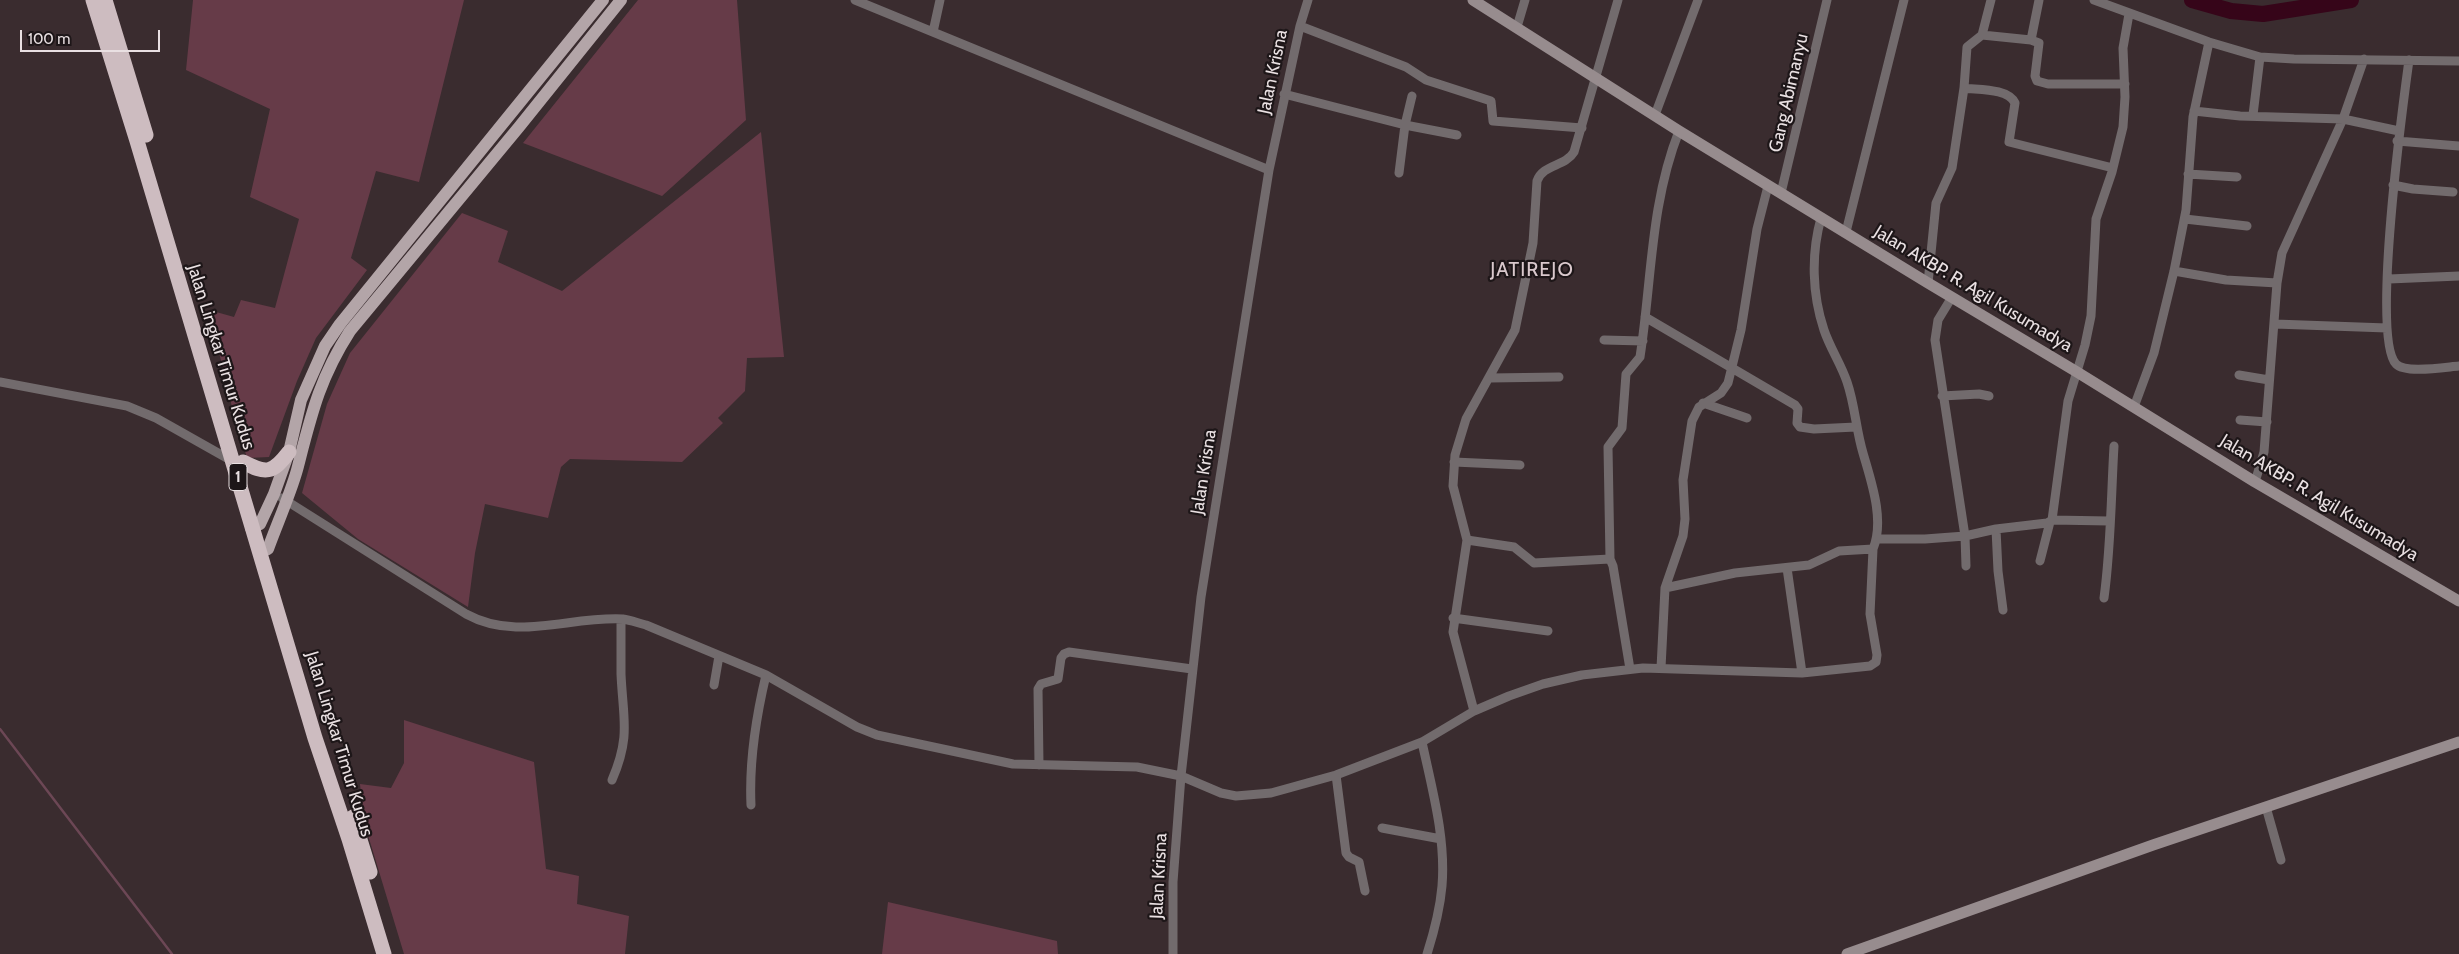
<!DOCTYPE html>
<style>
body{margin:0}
#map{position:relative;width:2459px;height:954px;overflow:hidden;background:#3a2c2f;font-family:Cabin,sans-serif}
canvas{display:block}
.scale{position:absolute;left:20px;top:30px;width:140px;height:22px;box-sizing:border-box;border:2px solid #e9e0e2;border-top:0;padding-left:6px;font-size:15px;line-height:18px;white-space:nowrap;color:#e9e0e2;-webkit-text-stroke:4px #1d1618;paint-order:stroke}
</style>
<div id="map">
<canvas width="2459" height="954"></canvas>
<div class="scale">100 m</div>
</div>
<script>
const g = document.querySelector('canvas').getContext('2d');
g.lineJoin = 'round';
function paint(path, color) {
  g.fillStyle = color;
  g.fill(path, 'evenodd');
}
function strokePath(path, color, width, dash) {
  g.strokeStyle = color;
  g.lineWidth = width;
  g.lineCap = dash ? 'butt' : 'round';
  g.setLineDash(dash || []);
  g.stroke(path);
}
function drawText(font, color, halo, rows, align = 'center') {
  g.font = font + ' Cabin,sans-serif';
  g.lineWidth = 4.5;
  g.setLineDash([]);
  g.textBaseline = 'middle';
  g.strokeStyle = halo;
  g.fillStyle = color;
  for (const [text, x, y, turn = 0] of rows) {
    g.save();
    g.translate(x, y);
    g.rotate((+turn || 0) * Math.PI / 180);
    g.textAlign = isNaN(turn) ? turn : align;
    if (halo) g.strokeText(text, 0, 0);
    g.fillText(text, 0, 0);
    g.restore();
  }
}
paint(new Path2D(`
 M193,0h271l-45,182 -43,-11 -25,87 16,12 -51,68 -19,43 -28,76 -22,1 -15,-51 -23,-97 25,7 7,-17 34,8 24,-89 -49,-22 20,-88 -84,-39z
 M638,0h99l9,120 -84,76 -139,-53z
 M761,132l23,225 -37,1 -2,33 -27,27 5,5 -41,39 -112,-3 -9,8 -13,51 -63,-14 -10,49 -7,54 -110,-68 -56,-46 25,-89 23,-51 112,-140 46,18 -10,31 64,29z
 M404,720l130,42 12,107 33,7 -2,28 52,12 -4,38h-221l-40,-132 -4,-38 31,4 13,-25z
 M888,902l169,39 1,13h-176z`), '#663b48');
strokePath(new Path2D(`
 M0,729l172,225`), '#6c4755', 2.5);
strokePath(new Path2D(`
 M2192,0l39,11 32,3 88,-14`), '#360519', 16);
strokePath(new Path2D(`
 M855,0l414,170
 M2094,0l115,42 51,15 34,2 165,2
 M1300,26l106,41 20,13 65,21 2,20 89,7
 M1517,27l8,-27
 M933,32l7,-32
 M1982,35l49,5 8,-40
 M2031,40l8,3 -4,33 2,5 11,3h77
 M2409,60c-6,44 -38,278 -13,304 9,10 50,3 63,2
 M1964,88c14,2 44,0 51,15l-6,39 104,26
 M1284,94l121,31 52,10
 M2194,111l46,5 103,3 56,12
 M1655,115l43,-115
 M2253,115l7,-58
 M2397,141l62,5
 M1399,173l6,-48 7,-29
 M2188,174l49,3
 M2393,185l20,4 40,3
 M1781,193l46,-193
 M2185,219l62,7
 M1846,232l58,-232
 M2174,271l52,9 51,3
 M2389,279l70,-3
 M1928,283l8,-80 16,-35 12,-80 3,-41 15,-12 9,-35
 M1952,297l-14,23 -3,20 30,196 1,30
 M1645,317l150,88 3,4 -1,14 3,4 14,2 42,-2
 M2275,324l112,4
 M1604,340l39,1
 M2239,375l30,5
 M1490,378l69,-1
 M0,382l127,24 29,12 78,44
 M1942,396l37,-2 10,2
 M1703,403l44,15
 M2134,407l20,-54 20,-82 12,-61 7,-93 16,-75
 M2240,420l27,2
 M1454,462l66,3
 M2255,482l9,-30 13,-169 5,-30 61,-134 21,-60
 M282,498l184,116c51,28 103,2 157,5 7,1 15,4 23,6l120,50 91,52 20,8 136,29 124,3 44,9 40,17 15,3 35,-3 65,-18 86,-33 52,-31 35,-15 34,-12 39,-9 61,-7 159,5 68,-7 6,-4 1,-7 -7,-41 3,-65c12,-29 -2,-68 -10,-96 -7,-23 -8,-48 -16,-71 -6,-18 -17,-34 -23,-52 -12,-36 -13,-76 -3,-112
 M2052,520l57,1
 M1996,529l2,42 5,39
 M1877,539h48l40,-3 31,-7 51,-6 5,-3 16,-119 17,-56 6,-29 5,-97 16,-47 11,-45 2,-30 -2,-49 6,-34
 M1467,540l47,7 20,16 76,-4 -2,-112 14,-19 4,-54 14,-17c12,-77 10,-152 39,-226
 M1610,559l3,7 17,103
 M2040,561l10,-39
 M1787,568l15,105
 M1665,588l70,-15 74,-8 30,-14 34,-2
 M2104,598c7,-51 7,-101 10,-152
 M1453,618l95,13
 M1661,668l4,-80 18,-52 2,-17 -2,-39 9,-59 7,-14 22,-14 7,-10 13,-53 16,-101 11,-43
 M714,685l5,-29
 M1474,711l-21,-79 14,-92 -14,-54 2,-31 11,-36 49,-89 18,-87 4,-62c6,-17 28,-14 37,-29l44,-152
 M1422,742c10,47 24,96 20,144 -2,23 -8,46 -15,68
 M1039,765l-1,-76 3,-5 17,-5 3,-21 3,-4 5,-2 123,17
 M1336,775l10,78 3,4 10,5 6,29
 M612,780c19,-44 11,-61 9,-106 0,-19 0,-37 0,-55
 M751,805c-2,-43 5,-88 15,-130
 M2266,807l15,53
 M1382,828l59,11
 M1173,954v-72l8,-106 20,-179 68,-427 31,-144 8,-26`), '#726b6d', 9);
strokePath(new Path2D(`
 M1473,0l206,131 249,152 149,89 178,110 204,119
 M1847,954l306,-109 306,-103`), '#978c8e', 11);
strokePath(new Path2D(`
 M251,528l9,-4 14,-30 15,-42 12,-52 24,-54 15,-22 263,-324
 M259,552l9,-3c9,-25 22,-54 29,-79 14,-54 22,-91 53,-139l169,-204 102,-127`), '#b3a5a8', 12);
strokePath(new Path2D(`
 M93,0l44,141 178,597 34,101 35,115
 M105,0l41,135
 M243,462c23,12 29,12 46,-10
 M353,817l17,55`), '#cdbcc0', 15);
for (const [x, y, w] of [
 [238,477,18]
]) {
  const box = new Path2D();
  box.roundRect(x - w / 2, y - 13.5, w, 27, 4);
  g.fillStyle = '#1d1618';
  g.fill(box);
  strokePath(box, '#e9e0e2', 1);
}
drawText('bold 16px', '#e9e0e2', null, [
 ["1",238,477]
]);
drawText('18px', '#e9e0e2', '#1d1618', [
 ["Jalan Krisna",1273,72,-78],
 ["Gang Abimanyu",1789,93,-77],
 ["Jalan AKBP. R. Agil Kusumadya",1973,289,31],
 ["Jalan Lingkar Timur Kudus",221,357,73],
 ["Jalan Krisna",1204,472,-81],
 ["Jalan AKBP. R. Agil Kusumadya",2319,498,31],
 ["Jalan Lingkar Timur Kudus",339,744,73],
 ["Jalan Krisna",1159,876,-87]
]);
g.letterSpacing = '1px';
drawText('20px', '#d9c8cc', '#1d1618', [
 ["JATIREJO",1532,270]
]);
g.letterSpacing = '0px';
</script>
